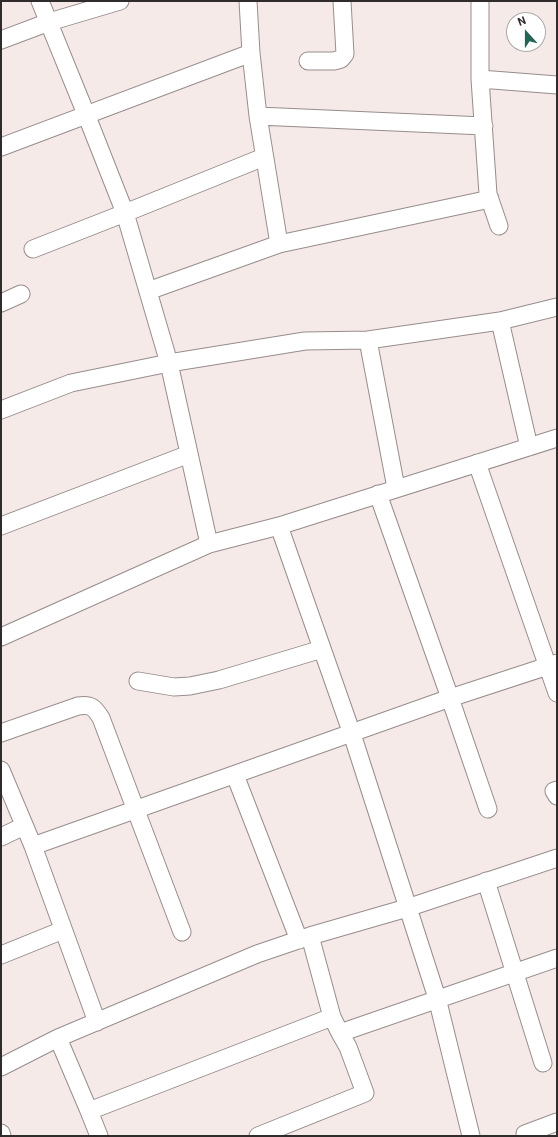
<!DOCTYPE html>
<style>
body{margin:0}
#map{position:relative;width:558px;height:1137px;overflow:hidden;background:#f6eae9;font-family:Roboto,sans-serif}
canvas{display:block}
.frame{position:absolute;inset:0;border:2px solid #302c2b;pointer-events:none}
.north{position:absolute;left:506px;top:12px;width:40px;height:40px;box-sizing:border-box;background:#fff;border:1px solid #acabaa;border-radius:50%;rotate:339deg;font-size:11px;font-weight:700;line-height:16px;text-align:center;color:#302c2b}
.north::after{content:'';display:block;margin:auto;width:14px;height:18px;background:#246655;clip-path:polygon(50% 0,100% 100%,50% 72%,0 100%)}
</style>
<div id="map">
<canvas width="558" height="1137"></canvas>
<div class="frame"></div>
<div class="north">N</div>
</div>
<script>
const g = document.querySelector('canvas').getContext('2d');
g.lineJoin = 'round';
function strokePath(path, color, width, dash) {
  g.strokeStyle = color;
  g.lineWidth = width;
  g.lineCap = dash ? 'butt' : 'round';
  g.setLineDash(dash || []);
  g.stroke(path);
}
const minor = new Path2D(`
 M248,1l3,52 7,63
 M480,1v78
 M1,40l48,-18 71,-21
 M308,61h26l7,-2 4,-5 -3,-53
 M484,126l-226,-10 21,128 211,-45
 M1,147l250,-94
 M499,226l-11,-32 -8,-115 77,6
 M33,249l92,-36 -39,-99 -46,-113
 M148,291l131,-47
 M1,303l20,-9
 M1,410l70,-27 98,-20 -44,-150 139,-56
 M529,447l-29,-126 57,-14
 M477,463l80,230
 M396,488l-28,-148 132,-19
 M378,494l72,204 38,111
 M1,526l188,-72
 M279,526l-70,18 -40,-181 136,-22 63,-1
 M1,637l208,-93
 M138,681l36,6 16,-1 29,-6 103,-31
 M1,733l77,-27c13,-2 16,1 23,12l81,214
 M1,770l32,76
 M235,775l64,165
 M557,790l-3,1 3,5
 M1,837l23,-11
 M486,881l57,182
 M1,955l62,-25
 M332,1017l-22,-81 97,-28 150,-50
 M97,1022l-64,-176 417,-148 107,-35
 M58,1038l199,-84 53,-18
 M1,1067l57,-29 31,73
 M1,1133l1,3
 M99,1136l-10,-25 243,-94 8,16 217,-75
 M258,1136l107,-43 -17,-46 -8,-14
 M471,1136l-34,-138 -85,-264 -73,-208 278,-88
 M525,1136v-2l32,-12`);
strokePath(minor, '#978d8c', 19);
strokePath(minor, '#fff', 17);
</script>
